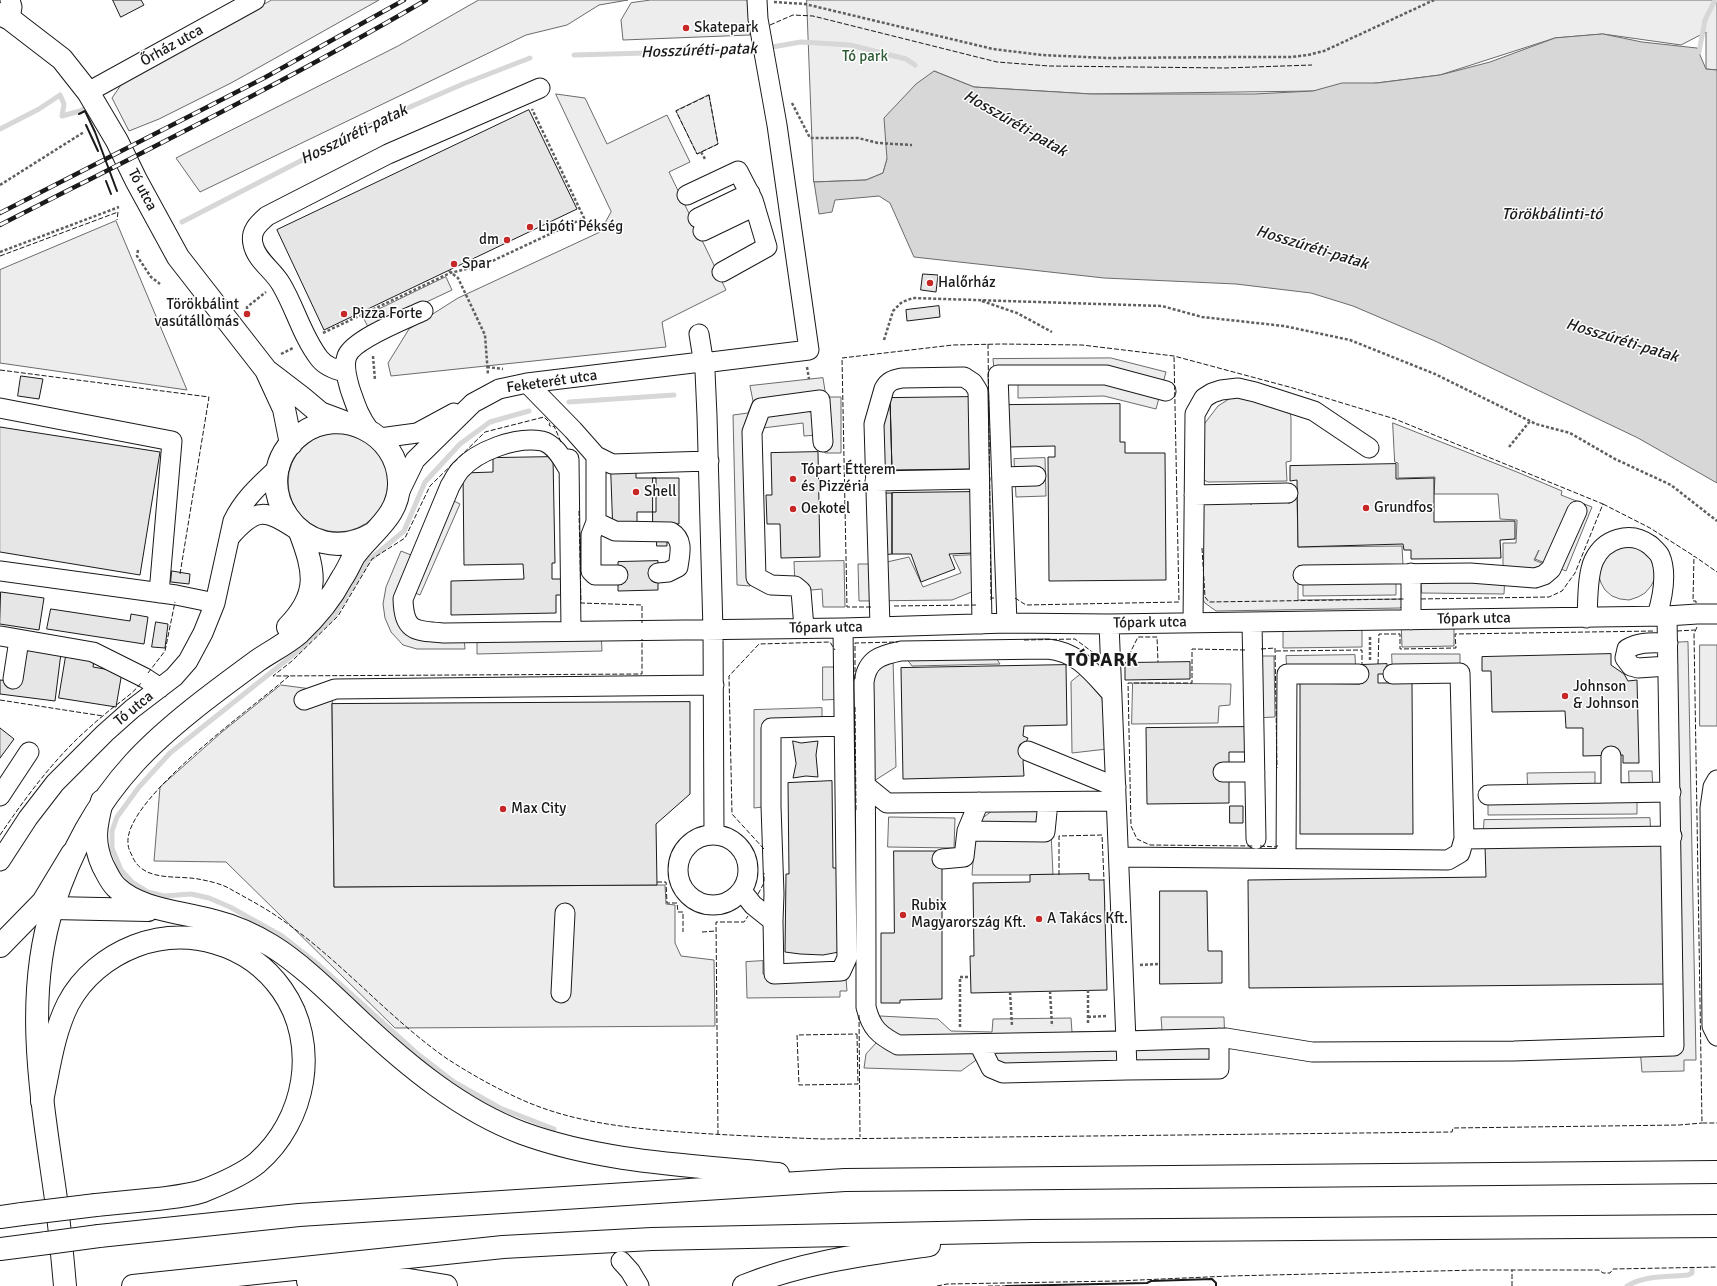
<!DOCTYPE html>
<meta charset="utf-8">
<style>
body{margin:0}
canvas{display:block;background:#fff}
</style>
<canvas width="1717" height="1286"></canvas>
<script>
const g = document.querySelector('canvas').getContext('2d');
g.lineJoin = 'round';
function paint(path, color) {
  g.fillStyle = color;
  g.fill(path, 'evenodd');
}
function strokePath(path, color, width, dash) {
  g.strokeStyle = color;
  g.lineWidth = width;
  g.lineCap = dash ? 'butt' : 'round';
  g.setLineDash(dash || []);
  g.stroke(path);
}
function drawText(font, color, halo, rows, align = 'center') {
  g.font = font + ' Signika,sans-serif';
  g.lineWidth = 3;
  g.setLineDash([]);
  g.textBaseline = 'middle';
  g.strokeStyle = halo;
  g.fillStyle = color;
  for (const [text, x, y, turn = 0] of rows) {
    g.save();
    g.translate(x, y);
    g.rotate((+turn || 0) * Math.PI / 180);
    g.textAlign = isNaN(turn) ? turn : align;
    if (halo) g.strokeText(text, 0, 0);
    g.fillText(text, 0, 0);
    g.restore();
  }
}
const built = new Path2D(`
 M272,0h107l-148,83 -72,36 -30,12 -17,-33 11,-16z
 M479,0h149l-29,5 -32,20 -41,10 -326,157 -24,-34 222,-112z
 M651,0h98l1,35 -127,5 -2,-20 10,-17z
 M807,0h910v70l-11,-1v-37l-25,13 -78,-11 -48,4 -115,37 -127,16 -222,3 -117,-7 -40,-16 -47,88 -4,14 -17,7 -52,2z
 M556,94l29,4 22,46 60,-29 23,47 -21,10 57,118 -64,32 4,25 -275,29 -3,-13 21,-34 49,-31 142,-66 11,-20z
 M709,95l9,49 -21,10 -21,-43z
 M116,221l71,169 -187,-27v-93z
 M446,277l6,13 -83,39 -6,-12z
 M1111,358l55,14 -10,37 -52,-13 -86,2v-21l-23,2 -2,-20z
 M823,378l3,19h15v56h-16l-8,-18 -13,1 -1,-13 -40,5 -15,4 2,154 -13,-1 -4,-170 15,-2 5,-12 -3,-15z
 M1241,395l49,16 1,7v43l-5,1 1,19 -79,1 -6,-3 -2,-45 5,-11 13,-17 11,-7z
 M1393,423l124,49 45,19 -1,4 31,12 -26,64 -31,-12 4,-9 -5,10 13,5 -5,6 -39,-1v-27h13l1,-23 -17,-1 -2,-25h-64l1,-17 -37,1v-15l-3,-1z
 M288 482a50 50 0 1 1 100 0a50 50 0 1 1-100 0Z
 M1045,458l1,38 -30,1 -2,-38z
 M1288,493l1,11 3,-8 5,-2 1,53 104,-1 1,19 -105,1v34l106,-1 -1,6 -3,3 -184,3 -11,-8 -2,-3 -1,-93 4,-5 43,-1 2,4v-11z
 M448,498l12,6 -40,91 -20,-8 -1,32 65,18 1,12h-48l-14,-4 -12,-13 -6,-14 -2,-14 3,-17 15,-36 15,6z
 M1620,543l27,8 8,17v10l-4,8 -6,7 -7,4 -9,3 -9,-1 -8,-3 -7,-6 -4,-7 -3,-10 1,-10z
 M974,555v36l-22,9 -93,1 -1,-37h20l31,-7 14,30 38,-14 -8,-17z
 M844,561l1,46h-22l-1,-18 -21,2 -6,-5 -1,-24z
 M1396,573v22l-93,1v-21z
 M1421,573l84,2 -1,19 -82,-1z
 M1454,619v27l-52,1 -1,-27z
 M1362,621v26l-79,1v-26z
 M601,631l1,20 -125,3v-21z
 M1688,642l8,418h-12v11l-42,1 -2,-24 34,-2 -6,-403z
 M1700,645h17v81h-17z
 M991,650l9,14 -88,2 -11,-15z
 M1392,654h68v19l-67,1z
 M1355,655l1,19h-69l-1,-18z
 M1252,656h22l1,61 -21,1z
 M893,658l3,109 -30,19 -2,-104z
 M823,667h20l1,32 -21,1z
 M1081,674l21,24 5,51 -35,4 -1,-71z
 M1133,683l98,1 -1,21 -11,1 -1,17 -86,1z
 M281,685l53,7 -2,12 2,183 331,-2 1,19 9,1v38l6,13 33,4 1,66 -320,2 -169,-166 -72,-1 6,-74 62,-55z
 M822,708v19l-51,1v78l-17,2v-98z
 M1629,771h23l1,21h-16v22l-149,1v-20l40,-1 -1,-21 68,-1v21l34,-1z
 M1050,809l3,66h-81l3,-39 5,-16 13,-10z
 M889,817l66,1 -1,30 -66,-1z
 M1650,818l1,18 -168,2 1,-18z
 M763,961v13l83,4 1,13h-7v6l-93,1 -1,-36z
 M880,1016l58,3 13,12 41,1 1,-13 78,-1 1,14 90,-2 -1,-13h63l2,57 -227,3 -20,-19 -18,13 -97,-3 2,-14 10,-11z`);
paint(built, '#ededed');
strokePath(built, '#6a6a6a', 1);
const water = new Path2D(`
 M1603,34l39,8 55,6 9,21 11,1v413l-79,-45 -203,-97 -82,-35 -42,-13 -75,-9 -132,-6 -190,-21 -24,-54 -11,-7 -44,4 -3,12 -13,2 -5,-32 52,-2 17,-7 4,-14 -3,-41 32,-34 18,-13 40,16 117,7h163l59,-3 29,-8h35l63,-8 50,-13 65,-24z`);
paint(water, '#d7d7d7');
strokePath(water, '#6a6a6a', 1);
strokePath(new Path2D(`
 M1699,52l6,-32 10,-20
 M574,55l181,-5 46,-8 49,3 56,14 9,6
 M0,129l39,-20 21,-14 4,9 -2,12 18,-5 8,-5
 M182,222l198,-102 83,-36 67,-26
 M569,402l105,-7
 M529,411l-39,11 -30,22 -35,38 -21,49 -36,30 -34,55 -36,35 -128,102 -31,34 -22,30 -5,14v17l9,22 11,12 16,10 16,4 27,-2 18,4 21,9 52,29 37,29 100,90 35,27 46,26 54,21
 M1627,1286c17,-11 42,-9 61,-11l4,-2v-4`), '#d7d7d7', 5);
const building = new Path2D(`
 M113,0h28l3,5 -23,12z
 M529,110l48,99 -253,121 -47,-100z
 M923,274l15,1 -2,17 -15,-2z
 M939,306l1,11 -33,4 -1,-11z
 M21,376l22,3 -4,20 -21,-3z
 M970,397l1,72 -79,1 -2,-72z
 M878,398h12l2,72 -12,1z
 M1120,404v38h5v11h40l1,127 -117,1 -1,-124h7v-11l-47,1v-42z
 M0,427l160,25 -20,123 -140,-23z
 M818,452l2,105 -39,1 -1,-34h-13l-1,-29h6l-1,-42z
 M553,457l2,106h-3v16h12v16h-8v18l-105,2v-34l73,-2 -1,-15 -59,1 -1,-92 30,-1v-14z
 M1396,464v15l38,-1v44l81,-1v18l-15,1 1,18 -90,1v-9h-7l-1,-6 -105,3 -1,-67 -7,1v-15z
 M611,468h25v10h20v34h-19v10l-24,1z
 M653,478h26v46h-26z
 M972,492l1,61 -24,1 6,15 -34,13 -10,-28h-19v-61z
 M881,493h11v61l-11,1z
 M657,537h10v9h-10z
 M658,561v29l-40,1v-29z
 M172,571l18,3 -1,10 -18,-2z
 M1,592l43,6 -5,32 -39,-6z
 M51,609l79,12 1,-7 17,3 -4,27 -97,-15z
 M156,622l12,2 -3,24 -13,-1z
 M23,648l38,5 -6,48 -55,-7v-14l19,2z
 M1611,654v11l13,9 4,7 9,-1 2,83h-16v-8l-40,1v-28h-17l-1,-17 -73,1 -1,-41h-9v-14z
 M66,656l28,4 -1,7 29,5 -6,35 -57,-9z
 M1190,662v17l-65,1v-17z
 M1387,664v10h-9v9h34l1,151h-113v-151l60,1 -1,-19z
 M1066,665l1,60 -43,1 -1,10 5,2 -5,10 5,3 -5,10 1,15 -121,3 -2,-111z
 M690,702v92l-34,30 1,61 -323,2 -2,-183z
 M1245,727v25h-16v51l-82,1 -1,-76z
 M0,728l14,11 -14,19z
 M793,741l8,2 17,-2 -2,14 2,22 -12,-1 -13,2 3,-14z
 M832,781l1,87h8l-2,84 -16,3 -23,-1 -15,-2 1,-78h3l-1,-91z
 M1230,806h13v17h-13z
 M1666,844l1,140 -418,4 -1,-108 238,-3 -1,-31z
 M894,851h48v148l-42,1v3h-19v-70h13z
 M1089,874v6h15l3,110 -136,3 -1,-37h4l-1,-73 57,-1v-7z
 M1160,891h47l1,60h14v32l-62,1z`);
paint(building, '#e6e6e6');
strokePath(building, '#1a1a1a', 1);
const minor = new Path2D(`
 M10,0l2,7 -2,12
 M88,92l167,-92
 M687,195l51,-24 15,29 14,47 -45,25
 M698,218l52,-25
 M703,231l52,-25
 M699,334l6,37 2,45 6,214 1,204
 M345,372c-9,-2 -20,-6 -26,-14 -17,-22 -24,-51 -38,-74 -8,-14 -25,-24 -28,-40 -3,-13 5,-20 14,-28l121,-62 152,-66
 M527,383l46,47 23,26 16,8 97,-3
 M0,408l172,33 -13,152
 M369,430c-11,-16 -13,-24 -19,-41 -3,-11 -7,-23 -3,-33 7,-17 59,-37 76,-45
 M380,438l37,-5 37,-20
 M596,456v66l19,9 56,1c13,8 9,21 7,35l-10,5 -10,1
 M569,459l2,172
 M569,470c-6,-10 -14,-26 -27,-29 -26,-5 -65,10 -82,29 -4,5 -7,11 -10,16l-47,113c1,33 12,32 42,34l398,-5 164,-5 102,1 558,-8 30,-2h20
 M1002,477l34,-1
 M875,481l105,-2
 M399,493l16,-33 58,-57 26,-14 28,-6 166,-20h10l106,-13 -32,-225 -19,-106 -1,-19
 M1194,495l94,-2
 M596,522l-5,13v36l4,4h23
 M230,537c27,-31 36,-27 67,-7
 M0,571l176,24 39,8
 M1411,573v47
 M1303,575l167,-2 65,5 9,-3 7,-6 26,-58
 M1587,618c1,-17 0,-43 7,-58 10,-21 36,-30 56,-15 3,3 8,7 10,11 8,18 2,43 -3,60
 M1252,622l4,217
 M1007,623l-9,-248h108l60,16
 M1193,623l2,-209 9,-16 8,-5 9,-3 17,-2 17,4 59,19 55,37
 M1109,624l17,417 100,-3 86,14 202,-1 160,-5 -7,-430
 M880,626l-6,-202 10,-35c4,-8 9,-9 18,-11l62,-1 9,6 5,8 4,233
 M804,628l-3,-37 -6,-5 -24,-1 -15,-8 -4,-145 9,-24 59,-8 3,42
 M1,636l92,16 52,26 15,10
 M1668,643c-15,0 -28,-2 -41,6l-2,9 6,8 7,2 30,-2
 M13,679l6,-39
 M304,700l31,-11 379,-4
 M1028,751l88,36
 M1223,772h32
 M1717,780l-4,7 -3,21 2,218 5,10
 M866,786l21,17 229,-2
 M1611,792v-36
 M1488,795l183,-3
 M0,796l29,-44
 M967,831l78,1 3,-30
 M678 870a35 35 0 1 1 70 0a35 35 0 1 1-70 0Z
 M1464,839l208,-3
 M1120,857l328,3 12,-7 4,-14 -4,-166 -67,1
 M1286,858l1,-184h72
 M942,859l22,-2 3,-26 12,-29
 M0,861l28,-43 27,-35 50,-50 27,-24 42,-32 14,-16 15,-28 12,-30 18,-82c11,-23 29,-38 47,-55
 M742,891l11,14 20,16 1,53 67,-3 6,-13 -4,-330
 M773,921l1,-27 -3,-88v-78l73,-2
 M561,993l4,-80
 M979,1044l12,24 12,5 124,-3 -1,-29 -228,4c-19,-10 -27,-17 -32,-38 0,-109 0,-217 -2,-325 3,-23 17,-27 37,-31l147,-2c30,3 44,23 64,45
 M1127,1070l92,-1v-31
 M621,1261l9,10 9,15`);
const major = new Path2D(`
 M0,14l10,5 52,40 26,33 29,49 19,39 42,77 88,113 18,39 7,35
 M267,371l34,26 19,16 24,9
 M288,627c32,-33 27,-55 12,-95
 M65,1286c-3,-34 -6,-68 -11,-101 -13,-91 -30,-189 -1,-279 18,-55 42,-100 81,-143 34,-37 82,-72 123,-102 13,-9 29,-17 42,-28 17,-16 32,-34 43,-55 5,-7 8,-15 12,-22 18,-25 46,-40 45,-74 -1,-49 -59,-77 -98,-48 -61,46 1,142 73,99`);
const highway = new Path2D(`
 M102,801c-6,24 -10,41 1,65 4,7 7,15 13,21 23,23 67,25 98,34 20,5 40,14 58,25 32,20 61,50 89,76 47,44 100,88 161,111 82,30 170,32 256,41
 M52,908l96,2
 M0,946l43,-44 29,-48
 M42,1101c7,-33 11,-67 26,-97 14,-27 39,-47 67,-58 53,-20 114,-3 147,44 38,54 24,131 -25,173 -15,12 -36,21 -54,28 -15,5 -31,6 -46,8 -21,2 -41,4 -61,6
 M0,1217l22,-3
 M99,1236l200,-21 546,-35 872,-8
 M0,1249l47,-6
 M308,1281l101,-1 37,6
 M133,1286l370,-39 149,-8 381,-8 684,-5
 M744,1286c59,-24 122,-32 185,-41`);
strokePath(minor, '#1a1a1a', 21);
strokePath(major, '#1a1a1a', 24);
strokePath(highway, '#1a1a1a', 24);
strokePath(new Path2D(`
 M774,2l31,2 188,45 49,6 65,3 133,-1h51l17,-2 16,-4 110,-51
 M792,103l18,35h48l20,5 34,2
 M701,152l4,7
 M0,185l84,-53
 M138,250l-1,6 14,21 9,7
 M0,252l119,-45
 M449,271l9,7 27,57 3,40
 M982,301l35,12 35,19
 M247,314v-7l19,-15
 M323,333l127,-60 36,-9 98,-46 -52,-109
 M884,340l9,-29 9,-9 11,-4 249,8 40,11 82,9 66,14 85,34 101,50 34,9 45,26 56,26 46,36
 M281,354l12,-6
 M373,356l2,24
 M487,367l16,2
 M807,367l2,12
 M1509,447l21,-26
 M1370,637v25
 M1140,965l20,-1
 M1088,990v35
 M1050,991l2,35
 M1010,992l2,34
 M1088,1017l20,-1
 M960,1027v-50h10`), '#5f5f5f', 2.5, [3, 2]);
strokePath(minor, '#fff', 19);
strokePath(major, '#fff', 22);
strokePath(highway, '#fff', 22);
const rail = new Path2D(`
 M0,213l264,-135 140,-78
 M0,225c143,-73 287,-144 426,-225`);
strokePath(rail, '#1a1a1a', 4.5);
strokePath(rail, '#fff', 3, [9]);
const highwayBridge = new Path2D(`
 M22,1214l74,-9
 M47,1243l52,-7`);
strokePath(highwayBridge, '#1a1a1a', 24, []);
strokePath(highwayBridge, '#fff', 22);
strokePath(new Path2D(`
 M770,25l23,-10 20,1 184,46 52,4 176,2 87,-3
 M709,95l9,49 -21,10 -21,-43z
 M0,256l118,-44 -1,8
 M988,344l3,254
 M0,370l209,27 -29,177
 M561,442l-7,-16 -2,1 -3,-2 1,-2 -6,-6 -59,15 -55,54 -25,52 -33,21 -34,57 -46,45 -19,15 369,-2v-35
 M1603,504l47,24 44,28
 M579,511l2,92 61,2v18
 M1202,548l3,49 4,5 195,-3
 M1015,598l11,7 153,-3 -5,-246
 M991,600v-2h5
 M1696,603v-2h-3l1,-45 23,16
 M894,606l82,-1
 M871,607h-24l-5,-249 111,-13 49,-1 80,1 92,11 119,32 102,31 208,85 -28,69 -13,18 -13,6 -130,2
 M1697,627l-3,7 8,489h15
 M1677,631l18,-1
 M1024,640l51,-1 24,18 4,6
 M1261,649l14,-1 2,120
 M1245,650l-53,-1v34h-64l3,143 6,13 13,6 104,1
 M1276,651l86,-1v15
 M1128,662l-1,-3 11,-22h19l1,25
 M1378,664l1,-30h21v15l56,-1 -1,-14 200,-3
 M148,673l17,-22 10,-49
 M289,676c-34,30 -165,123 -161,167 0,6 3,10 5,15 12,24 43,17 65,21 11,2 25,5 34,11 18,10 37,20 53,32 57,40 104,96 161,136 26,17 53,32 81,44 45,19 93,25 141,29 51,4 102,6 154,8l630,-7 1,-4 226,-3 23,-2
 M855,679v-36l43,-1
 M0,700l103,16
 M855,707l1,104
 M0,835c24,-35 48,-68 79,-98 8,-7 16,-15 25,-22 12,-11 27,-19 37,-32
 M1260,846l17,1v-3
 M764,849l-32,-35 -3,-138 30,-32 71,-2 5,8
 M1059,875v-39l43,-1 2,45
 M657,882h9l1,21h10l1,9h5v20
 M758,894l6,-11v-10
 M702,932l14,-1
 M859,1015l1,122
 M857,1034l1,50 -59,1 -2,-50z
 M718,1135l-2,-213h28l4,-6
 M937,1286l10,-2 170,-3 113,-5 248,-6h121l4,3h7l3,-4 104,-2
 M988,1286h18
 M1512,1286v-16`), '#1a1a1a', 1, [5, 2]);
strokePath(new Path2D(`
 M79,114l6,-3 10,21 22,59
 M86,125l12,26
 M106,181l5,13
 M1006,1286l141,-3 4,-2 61,-2 4,4v3`), '#1a1a1a', 2);
for (const [x, y, r, color] of [
 [686,28,4,"#c62828"],
 [530,227,4,"#c62828"],
 [507,240,4,"#c62828"],
 [454,264,4,"#c62828"],
 [930,283,4,"#c62828"],
 [247,314,4,"#c62828"],
 [344,314,4,"#c62828"],
 [793,479,4,"#c62828"],
 [636,492,4,"#c62828"],
 [1366,508,4,"#c62828"],
 [793,509,4,"#c62828"],
 [1565,696,4,"#c62828"],
 [503,809,4,"#c62828"],
 [903,915,4,"#c62828"],
 [1039,919,4,"#c62828"]
]) {
  const dot = new Path2D();
  dot.arc(x, y, r, 0, 2 * Math.PI);
  g.fillStyle = color;
  g.fill(dot);
  strokePath(dot, '#fff', 1.5);
}
drawText('15px', '#1a1a1a', '#fff', [
 ["Skatepark",694,28],
 ["Lipóti Pékség",538,227],
 ["dm",499,240,"right"],
 ["Spar",462,264],
 ["Halőrház",938,283],
 ["Törökbálint",239,305,"right"],
 ["vasútállomás",239,322,"right"],
 ["Pizza Forte",352,314],
 ["Tópart Étterem",801,470],
 ["és Pizzéria",801,487],
 ["Shell",644,492],
 ["Grundfos",1374,508],
 ["Oekotel",801,509],
 ["Johnson",1573,687],
 ["& Johnson",1573,704],
 ["Max City",511,809],
 ["Rubix",911,906],
 ["Magyarország Kft.",911,923],
 ["A Takács Kft.",1047,919]
], 'left');
drawText('15px', '#1a1a1a', '#fff', [
 ["Őrház utca",172,46,-29],
 ["Tó utca",142,190,62],
 ["Feketerét utca",552,382,-8],
 ["Tópark utca",1474,619,-1],
 ["Tópark utca",1150,623,-1],
 ["Tópark utca",826,628,-1],
 ["Tó utca",134,709,-39]
]);
drawText('15px', '#2b5a34', '#fff', [
 ["Tó park",865,57]
]);
drawText('italic 16px', '#1a1a1a', '#fff', [
 ["Hosszúréti-patak",699,51,-2],
 ["Hosszúréti-patak",1015,124,30],
 ["Hosszúréti-patak",354,135,-26],
 ["Törökbálinti-tó",1552,215],
 ["Hosszúréti-patak",1312,248,17],
 ["Hosszúréti-patak",1622,341,17]
]);
g.letterSpacing = '1px';
drawText('bold 19px', '#1a1a1a', '#fff', [
 ["TÓPARK",1102,661]
]);
g.letterSpacing = '0px';
</script>
